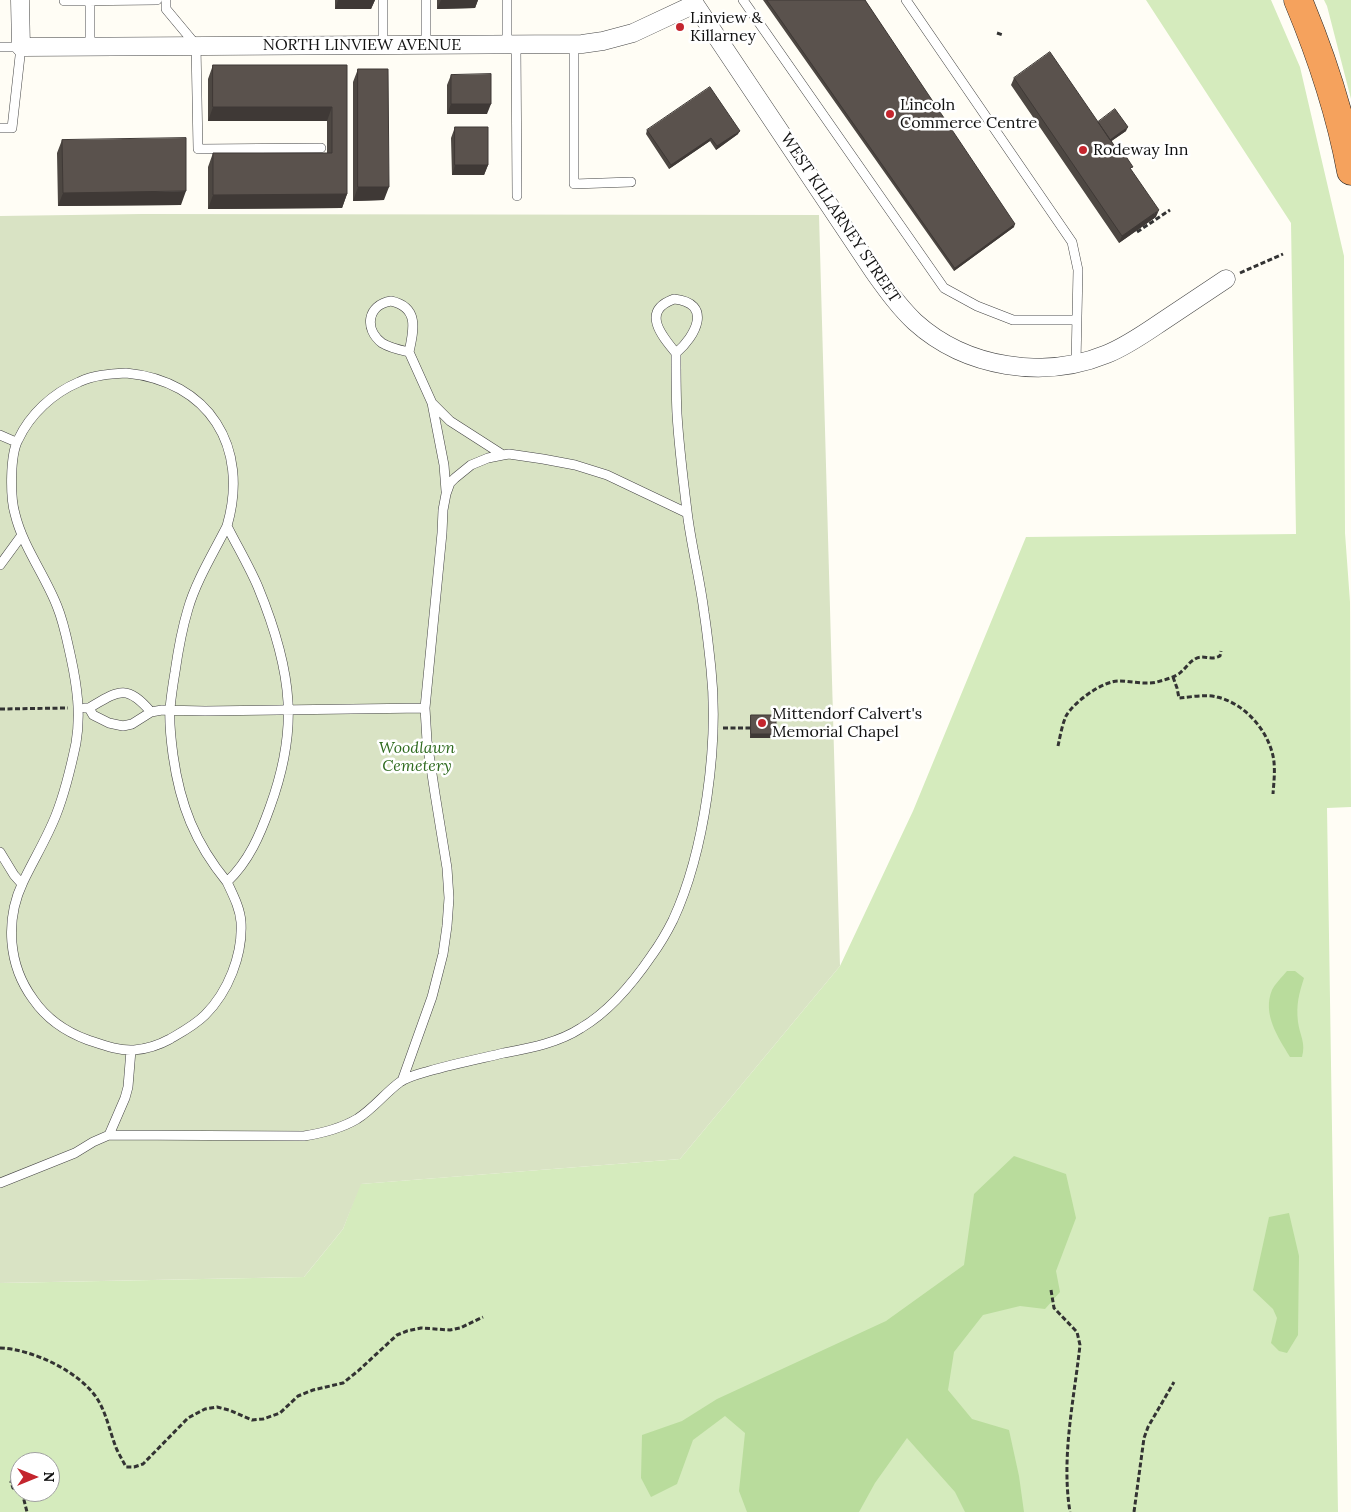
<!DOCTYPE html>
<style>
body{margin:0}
#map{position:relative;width:1351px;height:1512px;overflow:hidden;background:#fffdf5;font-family:Lora,serif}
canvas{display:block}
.north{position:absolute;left:10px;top:1452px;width:50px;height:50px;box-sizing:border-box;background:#fff;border:1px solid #a0a0a0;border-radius:50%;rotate:90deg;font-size:14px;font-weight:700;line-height:20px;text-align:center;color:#111}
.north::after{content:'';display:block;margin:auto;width:18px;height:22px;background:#c4262e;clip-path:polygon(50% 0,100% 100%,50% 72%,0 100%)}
</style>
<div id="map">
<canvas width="1351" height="1512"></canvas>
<div class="north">N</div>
</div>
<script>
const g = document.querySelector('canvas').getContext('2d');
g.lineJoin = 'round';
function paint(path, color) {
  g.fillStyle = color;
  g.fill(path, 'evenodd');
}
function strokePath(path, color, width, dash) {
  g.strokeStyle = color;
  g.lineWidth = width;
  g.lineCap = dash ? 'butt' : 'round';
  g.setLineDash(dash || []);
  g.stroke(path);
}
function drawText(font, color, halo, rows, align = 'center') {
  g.font = font + ' Lora,serif';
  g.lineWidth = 5;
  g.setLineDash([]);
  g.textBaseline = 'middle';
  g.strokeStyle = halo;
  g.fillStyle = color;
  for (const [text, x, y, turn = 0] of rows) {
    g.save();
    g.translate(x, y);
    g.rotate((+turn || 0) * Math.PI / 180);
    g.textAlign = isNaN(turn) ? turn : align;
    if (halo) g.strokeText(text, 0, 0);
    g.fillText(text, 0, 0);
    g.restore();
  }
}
paint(new Path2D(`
 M1146,0h125l29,67 44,189 1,277 5,69 1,205 -24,1 11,704h-1338v-229l304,-6 39,-48 17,-45 320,-25 160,-193 73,-155 113,-274 270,-3 -5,-311zM20,1462h30v30h-30z
 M1324,0h27v99l-24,-93z`), '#d5ebbd');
paint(new Path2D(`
 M1287,971h8l9,7c-5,16 -8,26 -6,44 2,14 8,21 4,35h-12c-12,-20 -28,-43 -18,-67 3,-6 10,-13 15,-19z
 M1014,1156l52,18 10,44 -20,53 4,21 -15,17 -25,-3 -37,9 -29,37 -6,38 24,29 37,11 10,46 5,36h-59l-10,-20 -48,-54 -32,45 -16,29h-112l-8,-21 6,-58 -20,-17 -32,24 -16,44 -26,13 -10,-19 1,-43 40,-14 35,-22 169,-78 78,-56 10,-71z
 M1289,1213l10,43 -1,79 -11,18 -8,-2 -8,-8 6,-25 -4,-9 -20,-19 16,-73z`), '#b9dc9c');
paint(new Path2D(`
 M142,214l677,1 21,751 -160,193 -319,25 -18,45 -39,48 -304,6v-1067z`), '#d9e3c4');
const service = new Path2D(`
 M166,0v9l30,36 2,104 123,-1
 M383,0v45
 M426,0v45
 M743,0l201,288 33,18 36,14h64
 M906,0l166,242 6,28 -2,93
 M64,1l93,-1
 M507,44v-44
 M516,44l1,152
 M574,44v140l57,-2
 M90,46v-45
 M0,47h21l-9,81h-12
 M674,299c39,4 22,37 2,54 -15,-18 -35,-42 -2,-54z
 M391,301c28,6 23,28 18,51 -9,-2 -19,-4 -27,-9 -18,-14 -15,-38 9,-42z
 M409,352l23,51 18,18 53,34
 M126,373c83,8 124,74 101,153 10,20 22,40 31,61 14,34 28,78 30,115 2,34 -6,72 -18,105 -10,28 -21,54 -43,75 6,13 13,26 14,40 2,33 -13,70 -36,93 -10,10 -23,17 -35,24 -11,6 -23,10 -36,11 -16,1 -31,-5 -46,-10 -22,-8 -42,-22 -55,-41 -25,-34 -28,-79 -10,-117 11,-23 24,-44 33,-67 9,-23 15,-48 20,-72 5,-29 1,-57 -5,-85 -4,-18 -7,-35 -14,-52 -12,-31 -34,-59 -42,-92 -5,-17 -5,-59 3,-74 12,-26 35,-47 61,-58 15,-7 30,-8 47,-9z
 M432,403l12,62 2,26
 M0,435l16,7
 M227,526c-13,26 -31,55 -39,83 -6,20 -10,42 -13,63 -2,12 -4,25 -5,37 -1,15 1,31 3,46 7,50 22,88 54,127
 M0,565l22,-30
 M85,708h4c29,-17 37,-25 62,4
 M89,708l4,7 16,8 14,3 9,-2 19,-12 11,-2 43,1 220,-3
 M0,852l14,23 8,9
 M402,1081l30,-84 11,-43 4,-28 2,-28 -2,-30 -12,-74 -8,-53 -2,-33 17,-175 1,-23 3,-16 4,-11 5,-5 16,-13 17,-7 15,-3 6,-1 34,5 32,6 32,10 80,38
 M109,1135l195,1c19,-3 36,-7 53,-17 16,-10 28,-26 43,-37 9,-6 19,-8 29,-11 24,-7 49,-12 75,-18 26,-5 54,-10 77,-25 29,-17 52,-45 71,-73 8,-11 15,-23 21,-35 32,-69 46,-176 38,-251 -2,-19 -4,-38 -7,-57 -4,-33 -13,-67 -17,-101 -4,-32 -8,-64 -10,-97 -1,-20 -1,-41 -1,-61
 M0,1183l75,-30 18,-11 16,-7 16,-37 3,-11 3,-37`);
const minor = new Path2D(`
 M20,0l1,47 561,-3 21,-3 30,-8 62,-29
 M692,0l182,272c13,18 25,35 41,50 51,46 129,58 192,32 20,-8 38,-21 56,-33 21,-14 42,-28 63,-42`);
const motorway = new Path2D(`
 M1298,0c23,55 42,112 53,171`);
strokePath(service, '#444', 10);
strokePath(minor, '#444', 19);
strokePath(motorway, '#222', 29);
strokePath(new Path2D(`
 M997,33l6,2
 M1137,232l33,-22
 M1240,273l43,-19
 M1173,677l4,11 2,10c12,-1 27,-4 38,-1 26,6 48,30 55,55 4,13 2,28 1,42
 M0,709l68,-1
 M723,728h27
 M1058,746c2,-9 4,-21 8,-30 8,-14 36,-35 53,-35 12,0 25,4 38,1 7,-2 19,-5 24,-10 5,-4 9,-11 14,-13 8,-5 15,2 25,-3l1,-5
 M1051,1290l3,18 23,24 3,13c-6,55 -19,112 -10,167
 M0,1348c32,1 81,24 98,52 9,15 12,33 19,50 3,6 6,11 9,17h8l9,-3 45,-46 17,-9 12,-2 12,3 23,10 11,-1 17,-6 18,-17 15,-6 30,-7 15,-12 39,-36 10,-4 14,-3 29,2 10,-2 23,-11
 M20,1476l-6,1 -3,5 2,6 7,1
 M22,1492l5,20
 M1134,1512l10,-74 4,-11 26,-45`), '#333', 3, [5, 2.5]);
strokePath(service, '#fff', 9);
strokePath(minor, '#fff', 18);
strokePath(motorway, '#f5a25d', 28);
paint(new Path2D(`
 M335,0h40l-4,9h-36z
 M437,0h41l-3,8 -38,1z
 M763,0h102l149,227 -60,44z
 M213,65h134v129l-5,14 -134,1v-42l5,-14h114v-32h-119v-42z
 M358,69l26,131 -31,1v-119z
 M451,75l36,39h-40v-29z
 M1014,78l84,44 28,9 -15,10 20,29 25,47 -37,26 -108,-158z
 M455,127l33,38 -4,10h-32l-1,-37z
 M647,130l91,4 -22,16 -6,-9 -41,28 -23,-35z
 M62,140l119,65 -123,1 -1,-53z
 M751,715l25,19 -1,4h-25v-20z`), '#4d4742');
paint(new Path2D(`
 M338,0h37l-4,9h-36z
 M441,0h37l-3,8 -38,1z
 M451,104h40l-4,10h-40z
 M213,107h119l-5,14h-119z
 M1128,127l-2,4 -20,14 2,-4z
 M740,131l-2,3 -22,16 1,-4z
 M711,138l-1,3 -41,28 2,-4z
 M455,165h33l-4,10h-32z
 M358,187h31l-5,13 -31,1z
 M186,191l-5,14 -123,1 5,-13z
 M347,194l-5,14 -134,1 5,-14z
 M1159,210l-3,7 -37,26 3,-7z
 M1015,224l-1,3 -60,44 1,-3z
 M751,734h25l-1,4h-25z`), '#3f3936');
const building = new Path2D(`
 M767,0h98l150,224 -60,44z
 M1050,52l68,99 3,-2 12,18 -3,1 29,42 -37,26 -108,-158z
 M213,65h134v129l-134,1v-42h119v-46h-119z
 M358,69h30l1,118h-31z
 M491,74v30h-40v-29z
 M710,87l30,44 -23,15 -6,-8 -40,27 -24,-35z
 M1115,109l13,18 -18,13 -12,-18z
 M455,127h33v38h-33z
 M186,138v53l-123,2 -1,-53z
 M751,715h25v19h-25z`);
paint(building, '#5a524d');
strokePath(building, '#3f3936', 1);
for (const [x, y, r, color] of [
 [680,27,5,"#c4262e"],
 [890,114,5,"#c4262e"],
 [1083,150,5,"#c4262e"],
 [762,723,5,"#c4262e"]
]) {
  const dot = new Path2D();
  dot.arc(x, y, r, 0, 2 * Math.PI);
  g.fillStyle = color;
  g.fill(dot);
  strokePath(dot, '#fff', 2);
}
drawText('16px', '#111', '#fff', [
 ["Linview &",690,18],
 ["Killarney",690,36],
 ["Lincoln",900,105],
 ["Commerce Centre",900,123],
 ["Rodeway Inn",1093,150],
 ["Mittendorf Calvert's",772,714],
 ["Memorial Chapel",772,732]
], 'left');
drawText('16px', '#111', '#fff', [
 ["NORTH LINVIEW AVENUE",362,45],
 ["WEST KILLARNEY STREET",840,218,56]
]);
drawText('italic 16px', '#2f6b1f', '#fff', [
 ["Woodlawn",417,748],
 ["Cemetery",417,766]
]);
</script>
